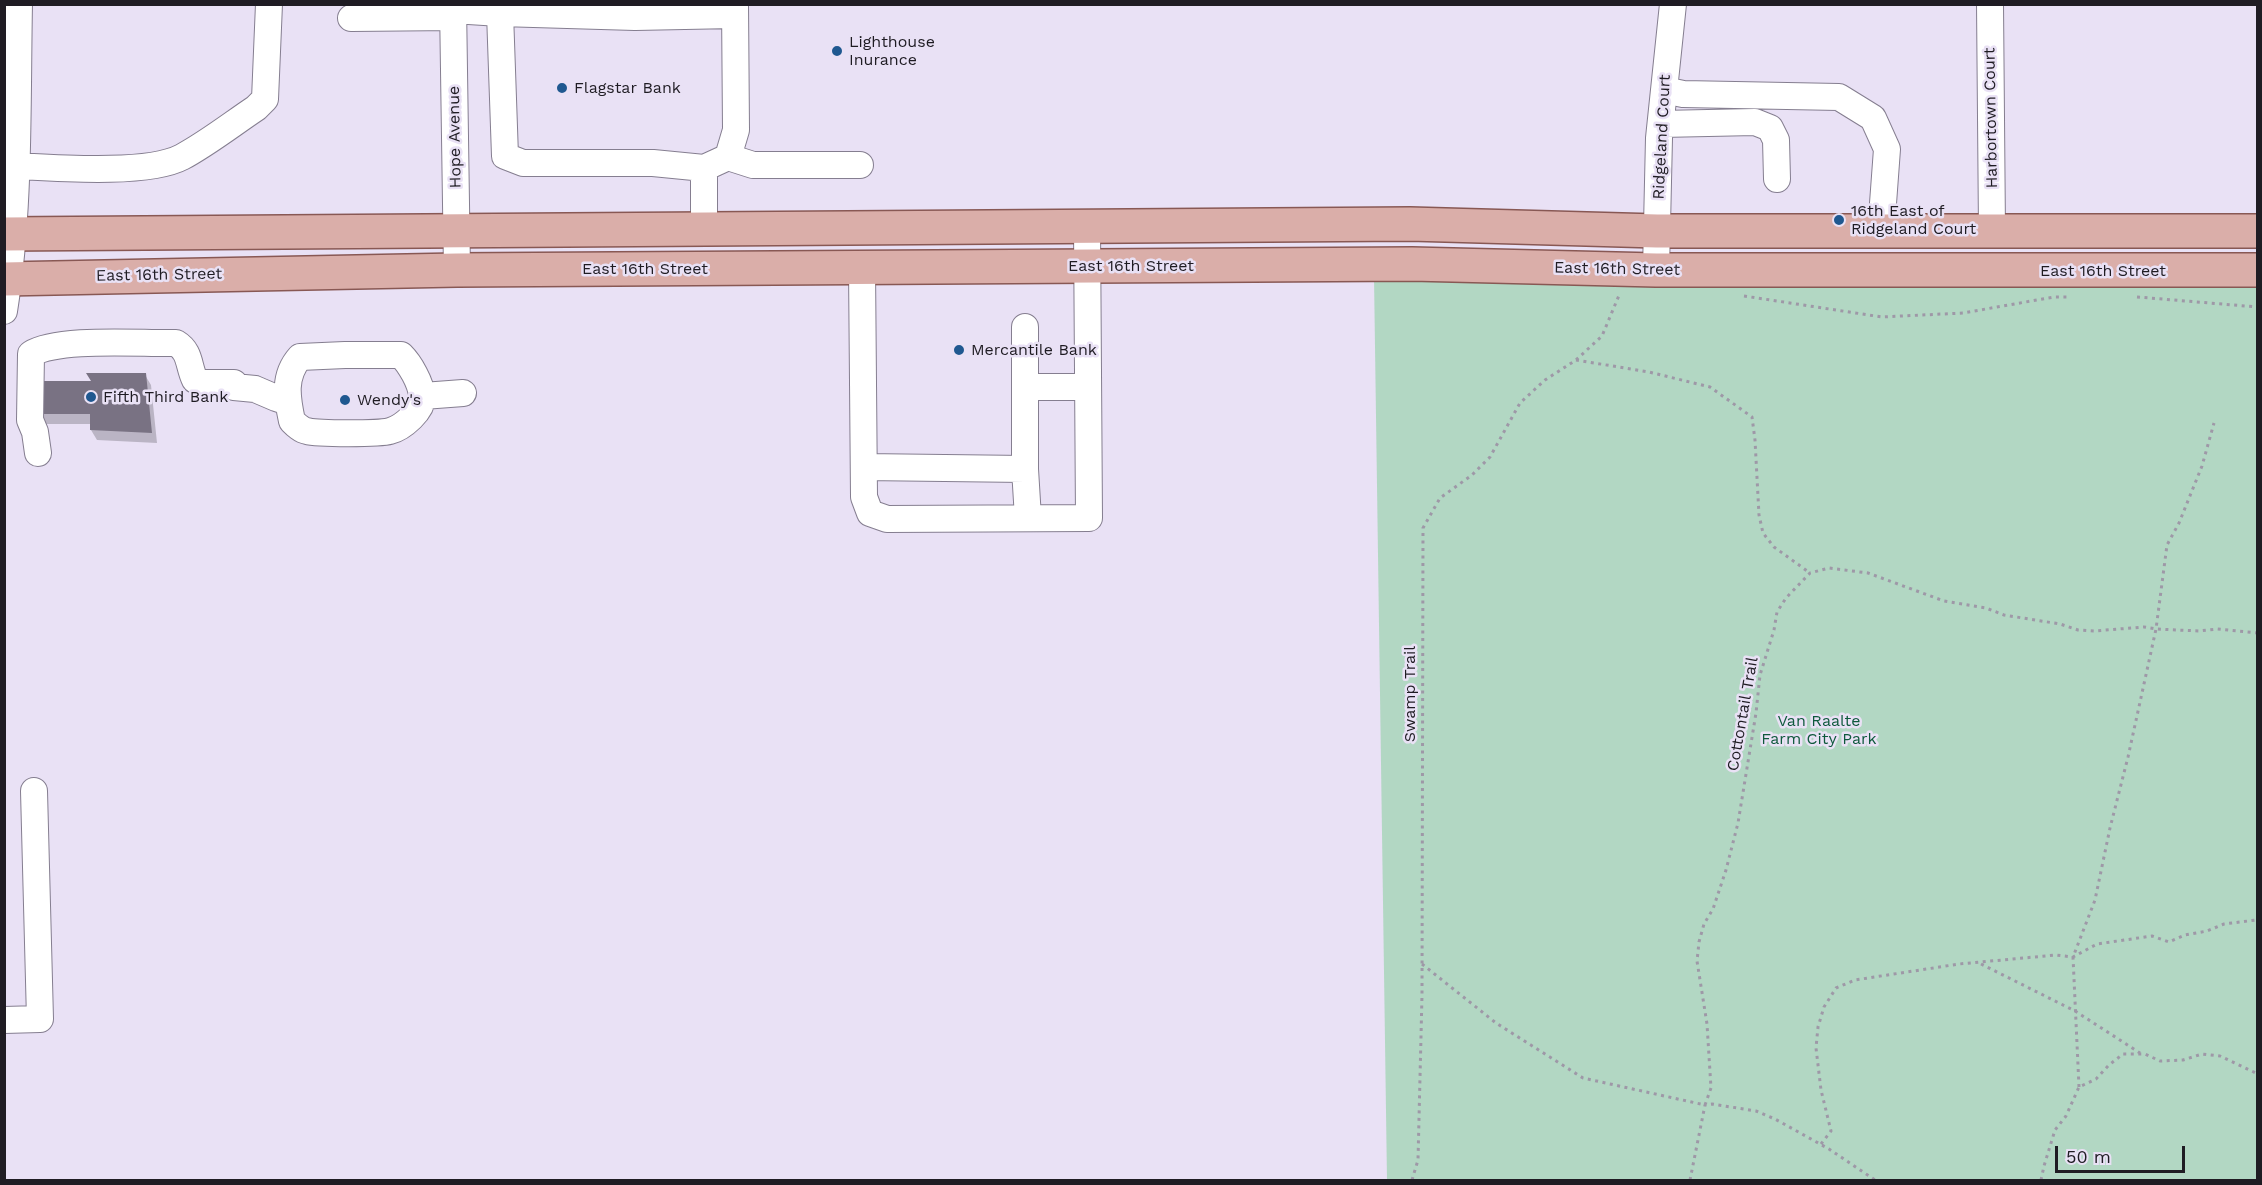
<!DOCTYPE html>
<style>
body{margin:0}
#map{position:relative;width:2262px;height:1185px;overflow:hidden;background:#e9e1f5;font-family:"Work Sans",sans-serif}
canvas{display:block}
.frame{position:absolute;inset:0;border:6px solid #1f1c23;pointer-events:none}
.scale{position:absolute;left:2055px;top:1146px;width:130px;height:27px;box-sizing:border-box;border:3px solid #1f1c23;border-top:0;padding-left:8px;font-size:18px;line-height:21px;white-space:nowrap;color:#1f1c23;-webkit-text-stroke:4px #e9e1f5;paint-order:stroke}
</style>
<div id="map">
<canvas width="2262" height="1185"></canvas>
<div class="frame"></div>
<div class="scale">50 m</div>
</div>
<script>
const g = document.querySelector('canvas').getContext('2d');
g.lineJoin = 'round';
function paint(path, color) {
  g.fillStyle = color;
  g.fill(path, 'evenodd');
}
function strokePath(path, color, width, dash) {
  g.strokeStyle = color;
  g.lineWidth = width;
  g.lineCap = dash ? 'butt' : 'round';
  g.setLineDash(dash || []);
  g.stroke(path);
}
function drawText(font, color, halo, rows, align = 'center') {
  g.font = font + ' "Work Sans",sans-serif';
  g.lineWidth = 5;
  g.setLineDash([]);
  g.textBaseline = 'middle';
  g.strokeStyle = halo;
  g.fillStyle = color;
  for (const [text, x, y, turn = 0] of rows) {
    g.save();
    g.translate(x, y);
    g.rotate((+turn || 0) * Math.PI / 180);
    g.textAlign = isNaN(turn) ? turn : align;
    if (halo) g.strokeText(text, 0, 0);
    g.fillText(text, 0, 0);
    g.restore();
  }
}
paint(new Path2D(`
 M1374,277l883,3v900h-870z`), '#b2d7c3');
paint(new Path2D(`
 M145,375l6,10 6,58 -60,-3 -6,-10v-6h-49l-6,-11 57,-30z`), '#0003');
paint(new Path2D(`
 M86,373h60l6,60 -62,-3v-16h-55l-1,-33h57z`), '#797283');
const minor = new Path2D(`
 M453,4l4,266
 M1990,4l2,227
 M453,10l47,3 5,143 18,7h130l51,5v62
 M500,13l135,4 99,-2
 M351,18l103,-1
 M1664,90l19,4 156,3 34,21 14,31 -5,68 2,14
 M1661,124l94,-2 15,6 6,12 1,39
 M728,157l25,8h107
 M16,166c40,2 132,9 166,-9 26,-14 50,-33 74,-49l9,-9 4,-95
 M704,168l24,-11 8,-27 -1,-126
 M862,268l2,229 6,16 17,6 202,-1 -2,-292
 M1656,270l3,-132 14,-134
 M4,311c16,-101 13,-205 15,-307
 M345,355h56c9,9 20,28 21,41 2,14 -20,32 -32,35 -11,3 -72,3 -83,0 -6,-1 -11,-6 -15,-10 -5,-23 -9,-45 8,-64z
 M234,387l21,2 21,9 12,4
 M1025,387h63
 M423,396l40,-3
 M38,453l-3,-21 -5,-12 1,-66c27,-17 110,-10 145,-11 15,9 12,23 19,37l7,3h32
 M864,467l161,2v-142
 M1025,469l3,49
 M4,1020l36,-1 -6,-228`);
const major = new Path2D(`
 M4,234l1406,-10 247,7h601
 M4,279l453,-9 955,-6 244,6h602`);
strokePath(minor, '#857e90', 28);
strokePath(major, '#885854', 36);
strokePath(new Path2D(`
 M1744,296l138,21 81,-4 91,-16h13
 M2137,297l121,10
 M1576,360l73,12 61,15 42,30 3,23 4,75 4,18 11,14 36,26
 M1422,964l74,59 87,55 122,27 6,-17 -4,-64 -10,-63 2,-19 5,-18 9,-15 13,-39 12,-47 18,-110 4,-38 14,-45 3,-18 9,-14 24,-25 19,-5 39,5 76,28 42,7 18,7 56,9 18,6 16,1 50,-4 12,2 43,2 18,-2 41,4
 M1981,964l94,47 65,42
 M2079,1087l-6,-130 22,-57 15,-72 18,-71 28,-128 11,-84 12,-22 23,-57 12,-43
 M1821,1144l10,-13 -10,-41 -5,-42 2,-21 6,-20 12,-19 19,-8 104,-16 97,-9 17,2 24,-13 55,-8 17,6 16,-7 22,-4 17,-7 32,-4 2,-3
 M1412,1180l6,-20 4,-165 1,-467 17,-30 32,-23 18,-18 30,-54 25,-23 31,-20 26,-24 18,-43
 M1690,1180l15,-75 7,-1 44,7 19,8 54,30 46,31
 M2041,1180l3,-14 11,-36 11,-14 13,-29 17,-8 13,-14 14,-11h22l15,7 23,-1 19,-6 18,2 38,18`), '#9e98a7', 3, [3, 4.5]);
strokePath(minor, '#fff', 26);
strokePath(major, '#daaea9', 33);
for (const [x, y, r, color] of [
 [837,51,6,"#1f5890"],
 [562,88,6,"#1f5890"],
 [1839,220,6,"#1f5890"],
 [959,350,6,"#1f5890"],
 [91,397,6,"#1f5890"],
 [345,400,6,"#1f5890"]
]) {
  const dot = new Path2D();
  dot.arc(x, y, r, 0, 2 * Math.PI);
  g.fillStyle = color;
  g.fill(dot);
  strokePath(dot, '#e9e1f5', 2);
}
drawText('16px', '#1f1c23', '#e9e1f5', [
 ["Lighthouse",849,42],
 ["Inurance",849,60],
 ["Flagstar Bank",574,88],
 ["16th East of",1851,211],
 ["Ridgeland Court",1851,229],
 ["Mercantile Bank",971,350],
 ["Fifth Third Bank",103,397],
 ["Wendy's",357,400]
], 'left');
drawText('16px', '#1f1c23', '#e9e1f5', [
 ["Harbortown Court",1991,118,-91],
 ["Hope Avenue",455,137,-91],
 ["Ridgeland Court",1662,137,-87],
 ["East 16th Street",1131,266],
 ["East 16th Street",645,269],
 ["East 16th Street",1617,269,1],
 ["East 16th Street",2103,271],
 ["East 16th Street",159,275,-1],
 ["Swamp Trail",1410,694,-90],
 ["Cottontail Trail",1743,714,-80]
]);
drawText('16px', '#0e593c', '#e9e1f5', [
 ["Van Raalte",1819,721],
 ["Farm City Park",1819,739]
]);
</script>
